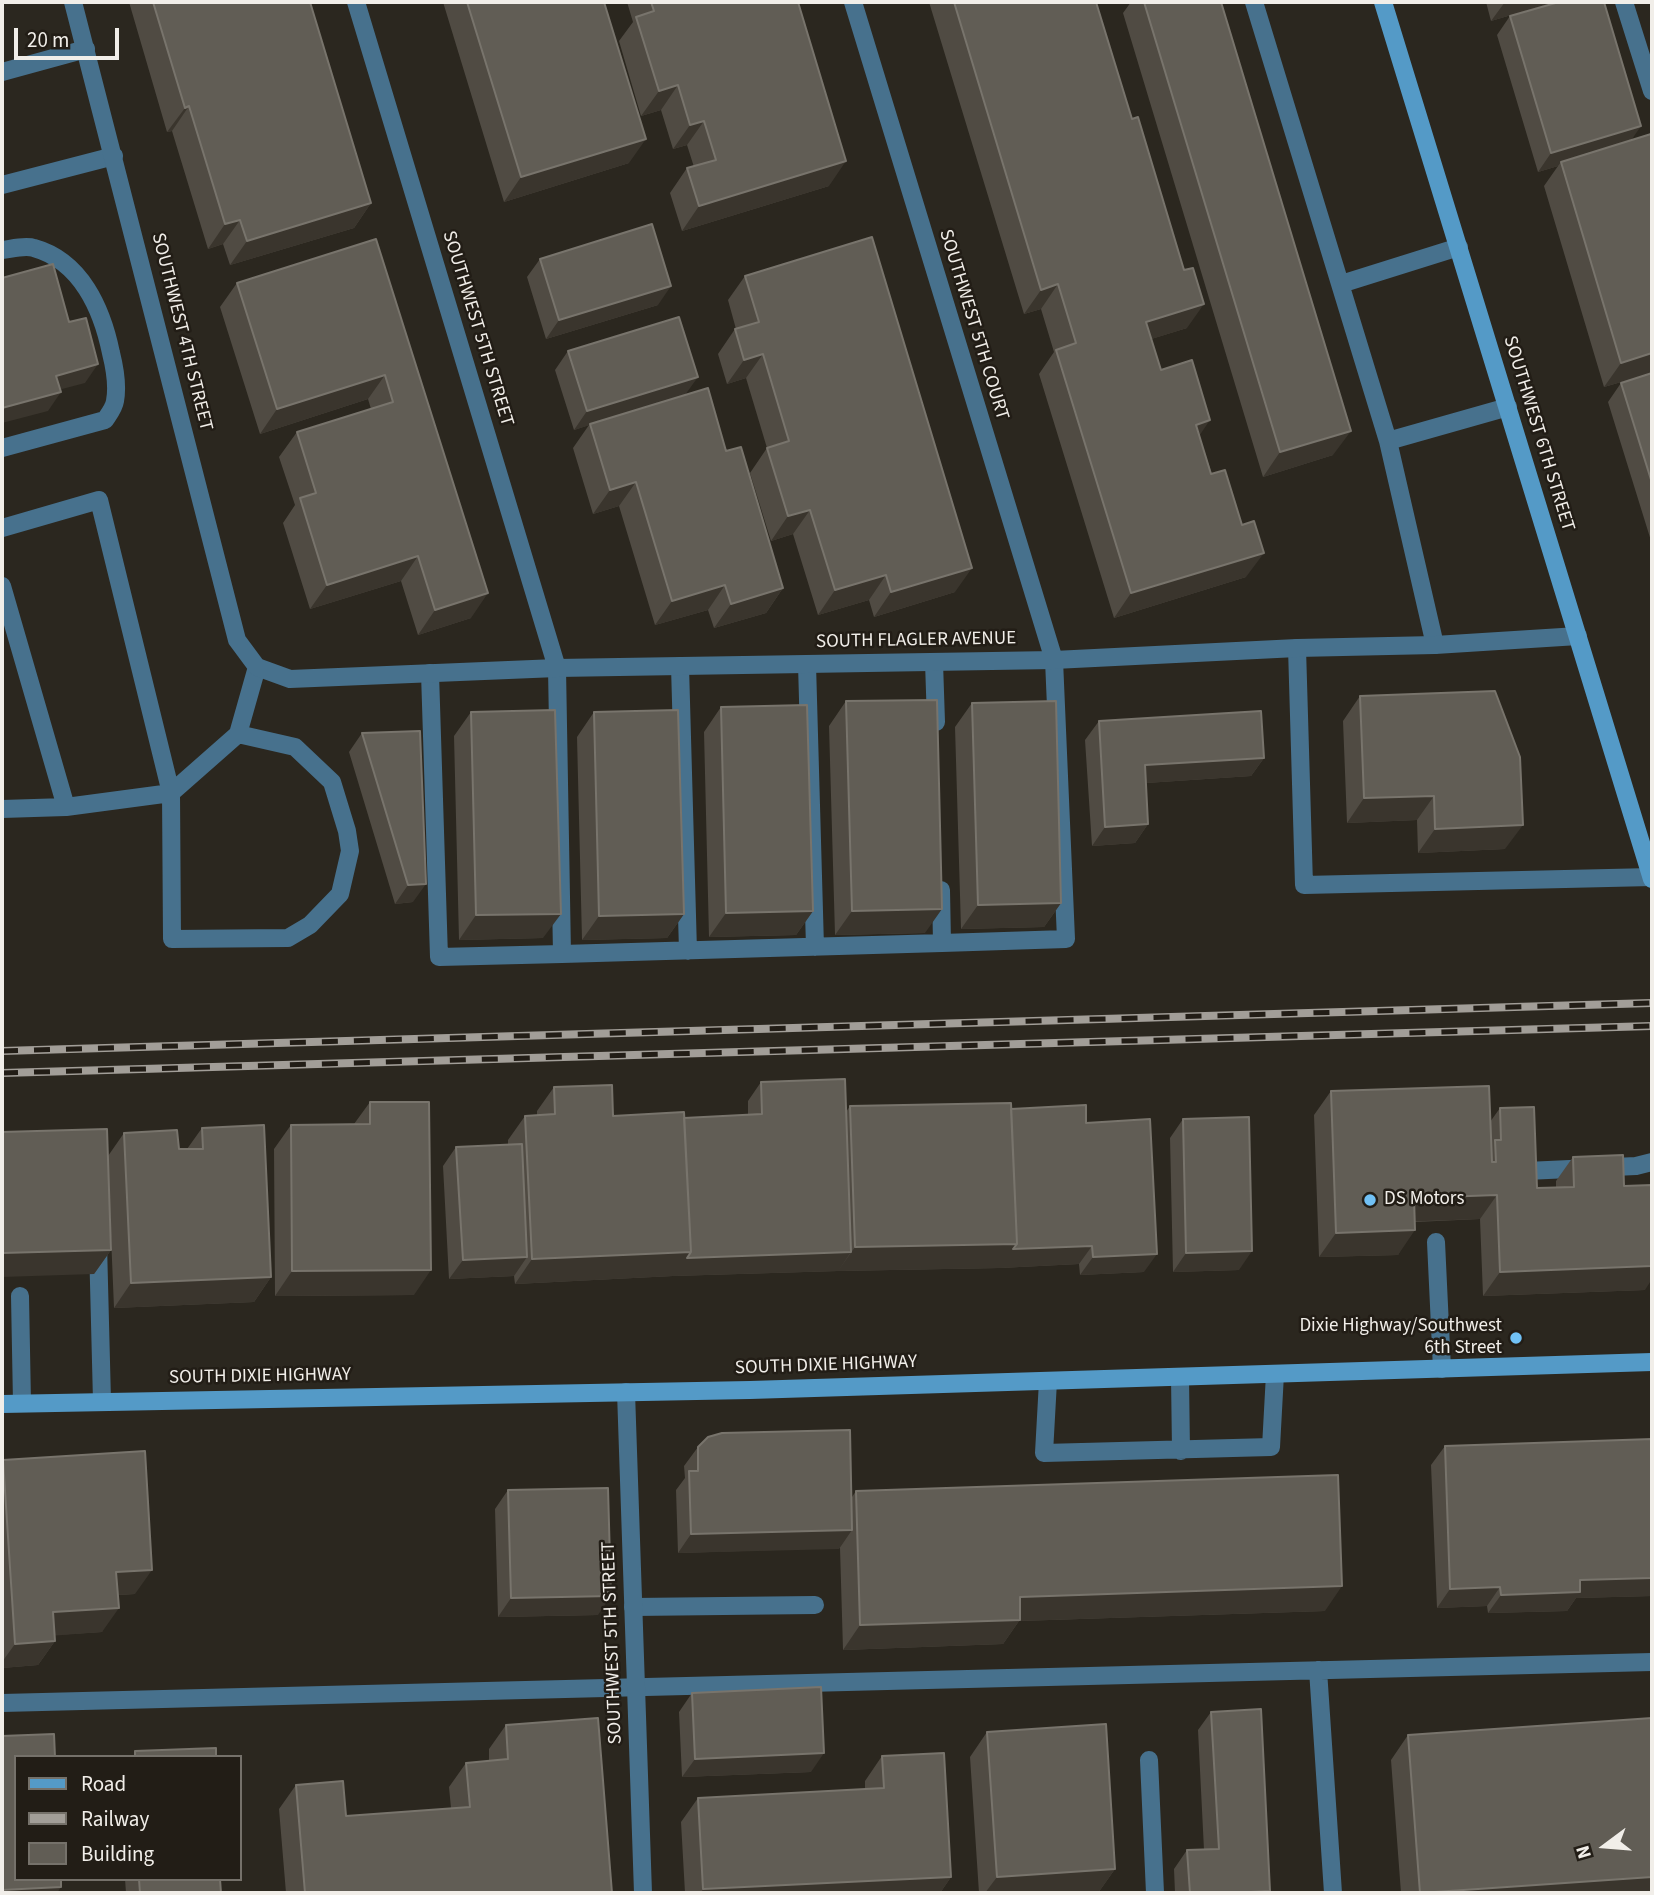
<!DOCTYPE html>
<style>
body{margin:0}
#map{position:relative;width:1654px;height:1895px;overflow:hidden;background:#2b271f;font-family:"Source Sans 3",sans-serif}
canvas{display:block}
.frame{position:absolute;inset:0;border:4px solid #f1eee9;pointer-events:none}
.legend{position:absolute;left:14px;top:1755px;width:228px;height:126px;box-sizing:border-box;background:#221d16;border:2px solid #75716a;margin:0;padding:9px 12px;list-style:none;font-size:21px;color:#f1eee9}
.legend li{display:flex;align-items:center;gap:14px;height:35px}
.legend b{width:35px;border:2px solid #75716a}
.north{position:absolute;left:1570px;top:1811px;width:70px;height:70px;-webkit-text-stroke:5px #221d16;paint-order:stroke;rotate:254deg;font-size:19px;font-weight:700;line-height:28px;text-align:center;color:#f1eee9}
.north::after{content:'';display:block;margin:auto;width:24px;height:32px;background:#f1eee9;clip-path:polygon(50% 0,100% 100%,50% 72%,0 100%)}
.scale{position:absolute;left:14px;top:28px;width:105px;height:32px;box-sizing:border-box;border:4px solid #f1eee9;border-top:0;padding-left:9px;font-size:21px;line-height:24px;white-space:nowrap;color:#f1eee9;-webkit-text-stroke:5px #221d16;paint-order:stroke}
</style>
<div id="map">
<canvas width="1654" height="1895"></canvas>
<div class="frame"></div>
<ul class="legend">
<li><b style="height:9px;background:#549ac7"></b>Road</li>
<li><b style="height:9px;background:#a29e98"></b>Railway</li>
<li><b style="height:19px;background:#615d55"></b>Building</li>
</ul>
<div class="north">N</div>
<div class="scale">20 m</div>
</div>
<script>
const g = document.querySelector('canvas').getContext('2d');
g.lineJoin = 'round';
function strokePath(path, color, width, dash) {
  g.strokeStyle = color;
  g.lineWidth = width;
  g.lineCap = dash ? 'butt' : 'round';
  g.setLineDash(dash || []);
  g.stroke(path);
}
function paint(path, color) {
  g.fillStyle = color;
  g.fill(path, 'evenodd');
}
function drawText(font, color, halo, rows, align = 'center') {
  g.font = font + ' "Source Sans 3",sans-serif';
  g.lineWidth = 5;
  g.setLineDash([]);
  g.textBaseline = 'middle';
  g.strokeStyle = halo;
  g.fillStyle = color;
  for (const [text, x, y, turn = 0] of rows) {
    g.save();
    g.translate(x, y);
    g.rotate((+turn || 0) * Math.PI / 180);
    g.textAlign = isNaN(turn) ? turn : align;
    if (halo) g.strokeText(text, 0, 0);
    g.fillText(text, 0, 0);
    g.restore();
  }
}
strokePath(new Path2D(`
 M1254,2l134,439 47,204
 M2,72l84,-23
 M2,185l112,-29
 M2,250c9,-1 23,-5 32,-2 47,13 68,61 77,105 4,16 7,32 4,48 -1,7 -6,13 -10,19l-103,28
 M1341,284l118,-37
 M1388,441l120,-34
 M2,528l97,-28 72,293 1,146 116,-1 22,-13 30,-31 10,-43 -3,-20 -15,-49 -37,-35 -57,-13
 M2,586l64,221
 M1297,648l7,237 348,-8
 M934,662l2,60
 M807,664l8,283
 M680,666l8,285
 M557,668l5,286 380,-11
 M430,673l9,284 123,-3
 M2,809l64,-2 105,-14 67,-59 19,-67
 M941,890l1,53 124,-4 -12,-279
 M1526,1171l110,-5 16,-4
 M1436,1242l6,127
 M98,1244l4,157
 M20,1296l2,107
 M1180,1377l1,74
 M1048,1381l-4,72 227,-6 4,-73
 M633,1607l182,-2
 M1318,1670l15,223
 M2,1703l1650,-41
 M1149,1760l6,133`), '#47718d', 18);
strokePath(new Path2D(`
 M73,2l164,638 20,27 33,12 267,-11 497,-8 243,-12 138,-3 143,-9
 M356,2l201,666
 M853,2l201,658
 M1624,2l28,89
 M626,1392l17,501`), '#47718d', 18);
strokePath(new Path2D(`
 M1383,2l269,877
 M2,1404l748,-14 902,-28`), '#549ac7', 18);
const rail = new Path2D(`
 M2,1051l1650,-48
 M2,1073l1650,-47`);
strokePath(rail, '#a29e98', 8);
strokePath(rail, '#221d16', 5, [16]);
paint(new Path2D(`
 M129,2h181l61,201 -17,25 -124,37 -7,-21 -15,5 -36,-118 -5,1z
 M443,2h161l25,161 -125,39z
 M627,2h171l31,184 -147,45 -12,-38 17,-25 7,-1 -7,-22 -14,4 -12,-39 -20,6 -22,-75 14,-19z
 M929,2h167l91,326 -36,11 10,31 38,65 47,142 -132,41 -75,-244 15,-22 -13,-43 -17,5z
 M1131,2h90l112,453 -70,22 -140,-464z
 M1486,2h69l-64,19z
 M1510,16l121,124 21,-1v234l-48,14 -60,-201 14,-20 -20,6 -41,-137z
 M376,239l95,379 -53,17 -17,-54 -91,28 -27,-86 12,-18 -16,-48 18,-25 74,-23 -3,-10 -108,35 -40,-127 17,-24z
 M540,259l118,46 -112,34 -19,-62z
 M745,276l210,316 -81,25 -5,-17 -51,15 -25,-81 -22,7 -21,-68 17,-25 -21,-70 -19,6 -9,-30 17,-25h1l-8,-29z
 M568,351l117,44 41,56 57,137 -17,25 -52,15 -6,-18 -53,15 -36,-119 -26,8 -20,-66 16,-23 -15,5 -19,-60z
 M1652,373v171l-44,-142 13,-19z
 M1360,696l145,153 -87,4 -1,-33 -70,3 -4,-102z
 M846,701l79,232 -90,2 -6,-209z
 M972,703l89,200 -17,24 -83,2 -6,-202z
 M721,707l92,204 -17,24 -87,2 -5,-205z
 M471,712l72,226 -84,2 -5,-204z
 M594,712l90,202 -17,24 -85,2 -5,-203z
 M1099,721l165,37 -13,18 -105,7 2,41 -13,19 -43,3 -7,-106z
 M420,731l-7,171 -18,2 -46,-152 13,-19z
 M761,1082l85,30 4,-6 161,3 75,14 58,149 -64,3 -1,-11 -79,4 -162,3 -165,5 -158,8 -1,-8 -65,3 -6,-113 13,-19 52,-3v-4l17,-24 12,-1v-4l17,-24 59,29 71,2 64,-3v-14z
 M1331,1091l159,31 10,-14 37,80 19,-1v-6l17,-24 51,29 21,104 -162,6 -3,-77 -65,3 -17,33 -79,2 -5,-142z
 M370,1102l44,193 -139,1 -1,-147 17,-24 63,-1z
 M1183,1119l56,151 -66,2 -3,-134z
 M202,1128l69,149 -17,25 -140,6 -4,-96 1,38 -17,24 14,-118 16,-23 55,16h8z
 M1652,1439v157l-76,2 -9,13 -79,2 -1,-7 -50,2 -6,-143 14,-19z
 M698,1447l154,50 4,-6 469,120 -306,10 -16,23 -160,6 -3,-102 -162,5 -2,-63 9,-12 -1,-12z
 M3,1460l132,134 -17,1 -16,37 -47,3v6l-17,24 -36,3v-206z
 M508,1490l90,125 -100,2 -3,-108z
 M692,1693l119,79 -129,5 -3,-65z
 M1211,1712l58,181h-94l-1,-24 13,-19h17l-6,-120z
 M506,1725l106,168h-326l-7,-84 17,-24 50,31 105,-8 -2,-21 17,-24 23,-2v-12z
 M987,1732l128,137 -17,24h-119l-9,-136z
 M1408,1735l244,158h-251l-10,-133z
 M882,1756l69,121 -11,16h-255l-4,-71 17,-24 167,-9v-8z
 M125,1879h95l1,14h-95z`), '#504b43');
paint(new Path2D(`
 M1505,2h50l-64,19z
 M678,85l-17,25 -20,6 18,-25z
 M189,106l-17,25 -5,1 18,-24z
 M704,121l-17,24 -14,4 17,-24z
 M1641,126l-13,19 -67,17 -3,4 -20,6 13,-19z
 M646,139l-17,24 -125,39 17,-25z
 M846,161l-17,25 -147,45 17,-25z
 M371,203l-17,25 -124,37 17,-24z
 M240,220l-17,24 -15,5 17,-25z
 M1058,284l-17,25 -17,5 17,-24z
 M671,286l-13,19 -112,34 13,-19z
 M1204,304l-17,24 -58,18 17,-24z
 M1652,353v20l-48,14 17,-24z
 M763,354l-17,24 -19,6 17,-24z
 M98,364l-13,19 -42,11 13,-18z
 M385,375l-17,24 -108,35 17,-25z
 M698,377l-13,18 -111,35 13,-19z
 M61,392l-13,19 -46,12v-15z
 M1210,420l-17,25 3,-20z
 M1351,431l-18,24 -70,22 17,-25z
 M636,482l-17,24 -26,8 17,-24z
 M810,510l-17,24 -22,7 17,-25z
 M1264,553l-18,24 -132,41 17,-25z
 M418,556l-17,25 -91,28 17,-24z
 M972,568l-17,24 -81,25 17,-25z
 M886,575l-17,25 -51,15 17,-25z
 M725,585l-17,25 -53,15 17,-24z
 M783,588l-17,25 -52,15 17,-24z
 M488,593l-17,25 -53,17 17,-25z
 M1264,758l-13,18 -120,8 14,-19z
 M1434,796l-17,24 -70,3 17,-25z
 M1148,824l-13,19 -43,3 13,-19z
 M1523,825l-18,24 -87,4 17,-24z
 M426,884l-13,18 -18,2 13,-19z
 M1061,903l-17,24 -83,2 17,-24z
 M942,909l-17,24 -90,2 17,-24z
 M813,911l-17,24 -87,2 17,-24z
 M561,914l-18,24 -84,2 17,-25z
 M684,914l-17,24 -85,2 17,-24z
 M1497,1195l-17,24 -83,3 17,-24z
 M1415,1230l-17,25 -79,2 17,-24z
 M1017,1244l75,2 -13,18 -79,4 -162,3 17,-24z
 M111,1250l-17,24 -92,3v-24z
 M1252,1251l-13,19 -66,2 13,-19z
 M691,1252h160l-13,19 -165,5 -158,8 17,-25z
 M1157,1254l-13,18 -64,3 13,-18z
 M527,1257l-13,19 -65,3 14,-19z
 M1652,1266v13l-7,11 -162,6 17,-24z
 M431,1270l-17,25 -139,1 17,-25z
 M271,1277l-17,25 -140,6 17,-25z
 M852,1530l-13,19 -161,4 13,-19z
 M152,1570l-17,24 -36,2 17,-24z
 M1652,1578v18l-76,2 -9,13 -79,2 13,-18 79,-15z
 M1342,1586l-17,25 -306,10 -16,23 -160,6 17,-25 160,-28z
 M1500,1587l-13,19 -50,2 13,-19z
 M611,1596l-13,19 -100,2 13,-19z
 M119,1608l-17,24 -66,5 17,-25z
 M55,1641l-17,24 -36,3v-6l13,-18z
 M824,1753l-13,19 -129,5 13,-18z
 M1115,1869l-17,24h-113l12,-16z
 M951,1877l-11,16h-239l2,-4z
 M1652,1877v16h-230z
 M61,1887l-4,6h-55v-3z
 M1270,1891l-1,2h-39z`), '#3a352d');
const building = new Path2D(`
 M153,2h157l61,201 -124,38 -7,-21 -15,4 -36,-118 -4,2z
 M467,2h137l42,137 -125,38z
 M651,2h147l48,159 -147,45 -12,-38 29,-8 -12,-39 -14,4 -12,-40 -19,6 -23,-74 18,-6z
 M954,2h142l36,117 6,-2 46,153 9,-2 11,36 -58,18 15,48 31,-10 18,60 -14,5 15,49 14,-4 17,55 12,-4 10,32 -133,40 -75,-243 20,-7 -18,-59 -17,6z
 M1144,2h77l130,429 -71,21z
 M1559,2h45l37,124 -90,27 -41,-137z
 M1651,134l1,5v214l-31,10 -60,-201z
 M652,224l19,62 -112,34 -19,-61z
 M872,237l100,331 -81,24 -5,-17 -51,15 -25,-80 -22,6 -21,-68 22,-7 -26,-87 -19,6 -9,-31 24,-7 -14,-46z
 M376,239l112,354 -53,17 -17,-54 -91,29 -27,-87 16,-5 -19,-61 96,-30 -8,-27 -108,34 -40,-126z
 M53,264l16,58 17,-4 12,46 -42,12 5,16 -59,16v-130z
 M679,317l19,60 -111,34 -19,-60z
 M1652,373v110l-31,-100z
 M708,388l18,63 15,-4 42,141 -52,16 -6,-19 -53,16 -36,-119 -26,8 -20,-66z
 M1495,691l25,66 3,68 -88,4 -1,-33 -70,2 -4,-102z
 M937,700l5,209 -90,2 -6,-210z
 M1056,701l5,202 -83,2 -6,-202z
 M807,705l6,206 -87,2 -5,-206z
 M555,710l6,204 -85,1 -5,-203z
 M678,710l6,204 -85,2 -5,-204z
 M1261,711l3,47 -119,7 3,59 -43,3 -6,-106z
 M420,731l6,153 -18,1 -46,-152z
 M845,1079l6,173 -164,6 4,-6 -7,-134 78,-4 -1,-32z
 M612,1085l1,31 71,-4 7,140 -159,7 -7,-143 30,-2 -1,-27z
 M1489,1086l3,76h4l-1,-22h6l-1,-32 34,-1 3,81 37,-1 -1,-30 50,-2 1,31 28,-1v81l-152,6 -3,-77 -83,3 1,32 -79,3 -5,-142z
 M370,1102h59l2,168 -139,1 -1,-146 79,-1z
 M1011,1103l6,141 -162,3 -5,-141z
 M1086,1105v18l64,-4 7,135 -64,3 -1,-11 -79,3 4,-5 -6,-135z
 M1249,1117l3,134 -66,2 -3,-134z
 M264,1125l7,152 -140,6 -7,-150 53,-3 2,19h24l-1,-21z
 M107,1129l4,121 -109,3v-121z
 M522,1144l5,113 -64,3 -7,-113z
 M850,1430l2,100 -161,4 -2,-63h9v-24l10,-10 14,-4z
 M1652,1439v139l-72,2v12l-79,3 -1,-8 -50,2 -5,-143z
 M145,1451l7,119 -36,2 3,36 -66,4 2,29 -40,3 -12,-184z
 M1338,1475l4,111 -322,11v23l-160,5 -4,-134z
 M608,1488l3,108 -100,2 -3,-108z
 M821,1687l3,66 -129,6 -3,-66z
 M1261,1709l9,182 -40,2h-40l-3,-43 32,-1 -8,-137z
 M598,1718l14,175h-307l-9,-108 47,-4 3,35 124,-9 -4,-44 42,-4 -2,-34z
 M1652,1718v159l-232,16 -12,-158z
 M1106,1724l9,145 -118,8 -10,-145z
 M54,1734l1,23h-39v122h45v8l-59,3v-154z
 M216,1748v9h-81v-6z
 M944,1753l7,124 -248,12 -5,-91 186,-10 -2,-32z
 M139,1879h81l1,14h-81z`);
paint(building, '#615d55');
strokePath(building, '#78746c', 2);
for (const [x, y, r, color] of [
 [1370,1200,7,"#71c1f5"],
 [1516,1338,7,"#71c1f5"]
]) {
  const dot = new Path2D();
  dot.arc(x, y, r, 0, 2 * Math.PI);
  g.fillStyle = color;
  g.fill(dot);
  strokePath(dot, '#221d16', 2.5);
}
drawText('19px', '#f1eee9', '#221d16', [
 ["SOUTHWEST 5TH COURT",973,325,73],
 ["SOUTHWEST 5TH STREET",477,329,73],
 ["SOUTHWEST 4TH STREET",181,332,76],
 ["SOUTHWEST 6TH STREET",1538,434,73],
 ["SOUTH FLAGLER AVENUE",916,641,-1],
 ["SOUTH DIXIE HIGHWAY",826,1366,-2],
 ["SOUTH DIXIE HIGHWAY",260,1377,-1],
 ["SOUTHWEST 5TH STREET",613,1643,-92]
]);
drawText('19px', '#f1eee9', '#221d16', [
 ["DS Motors",1384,1200],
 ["Dixie Highway/Southwest",1502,1327,"right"],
 ["6th Street",1502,1349,"right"]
], 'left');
</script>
